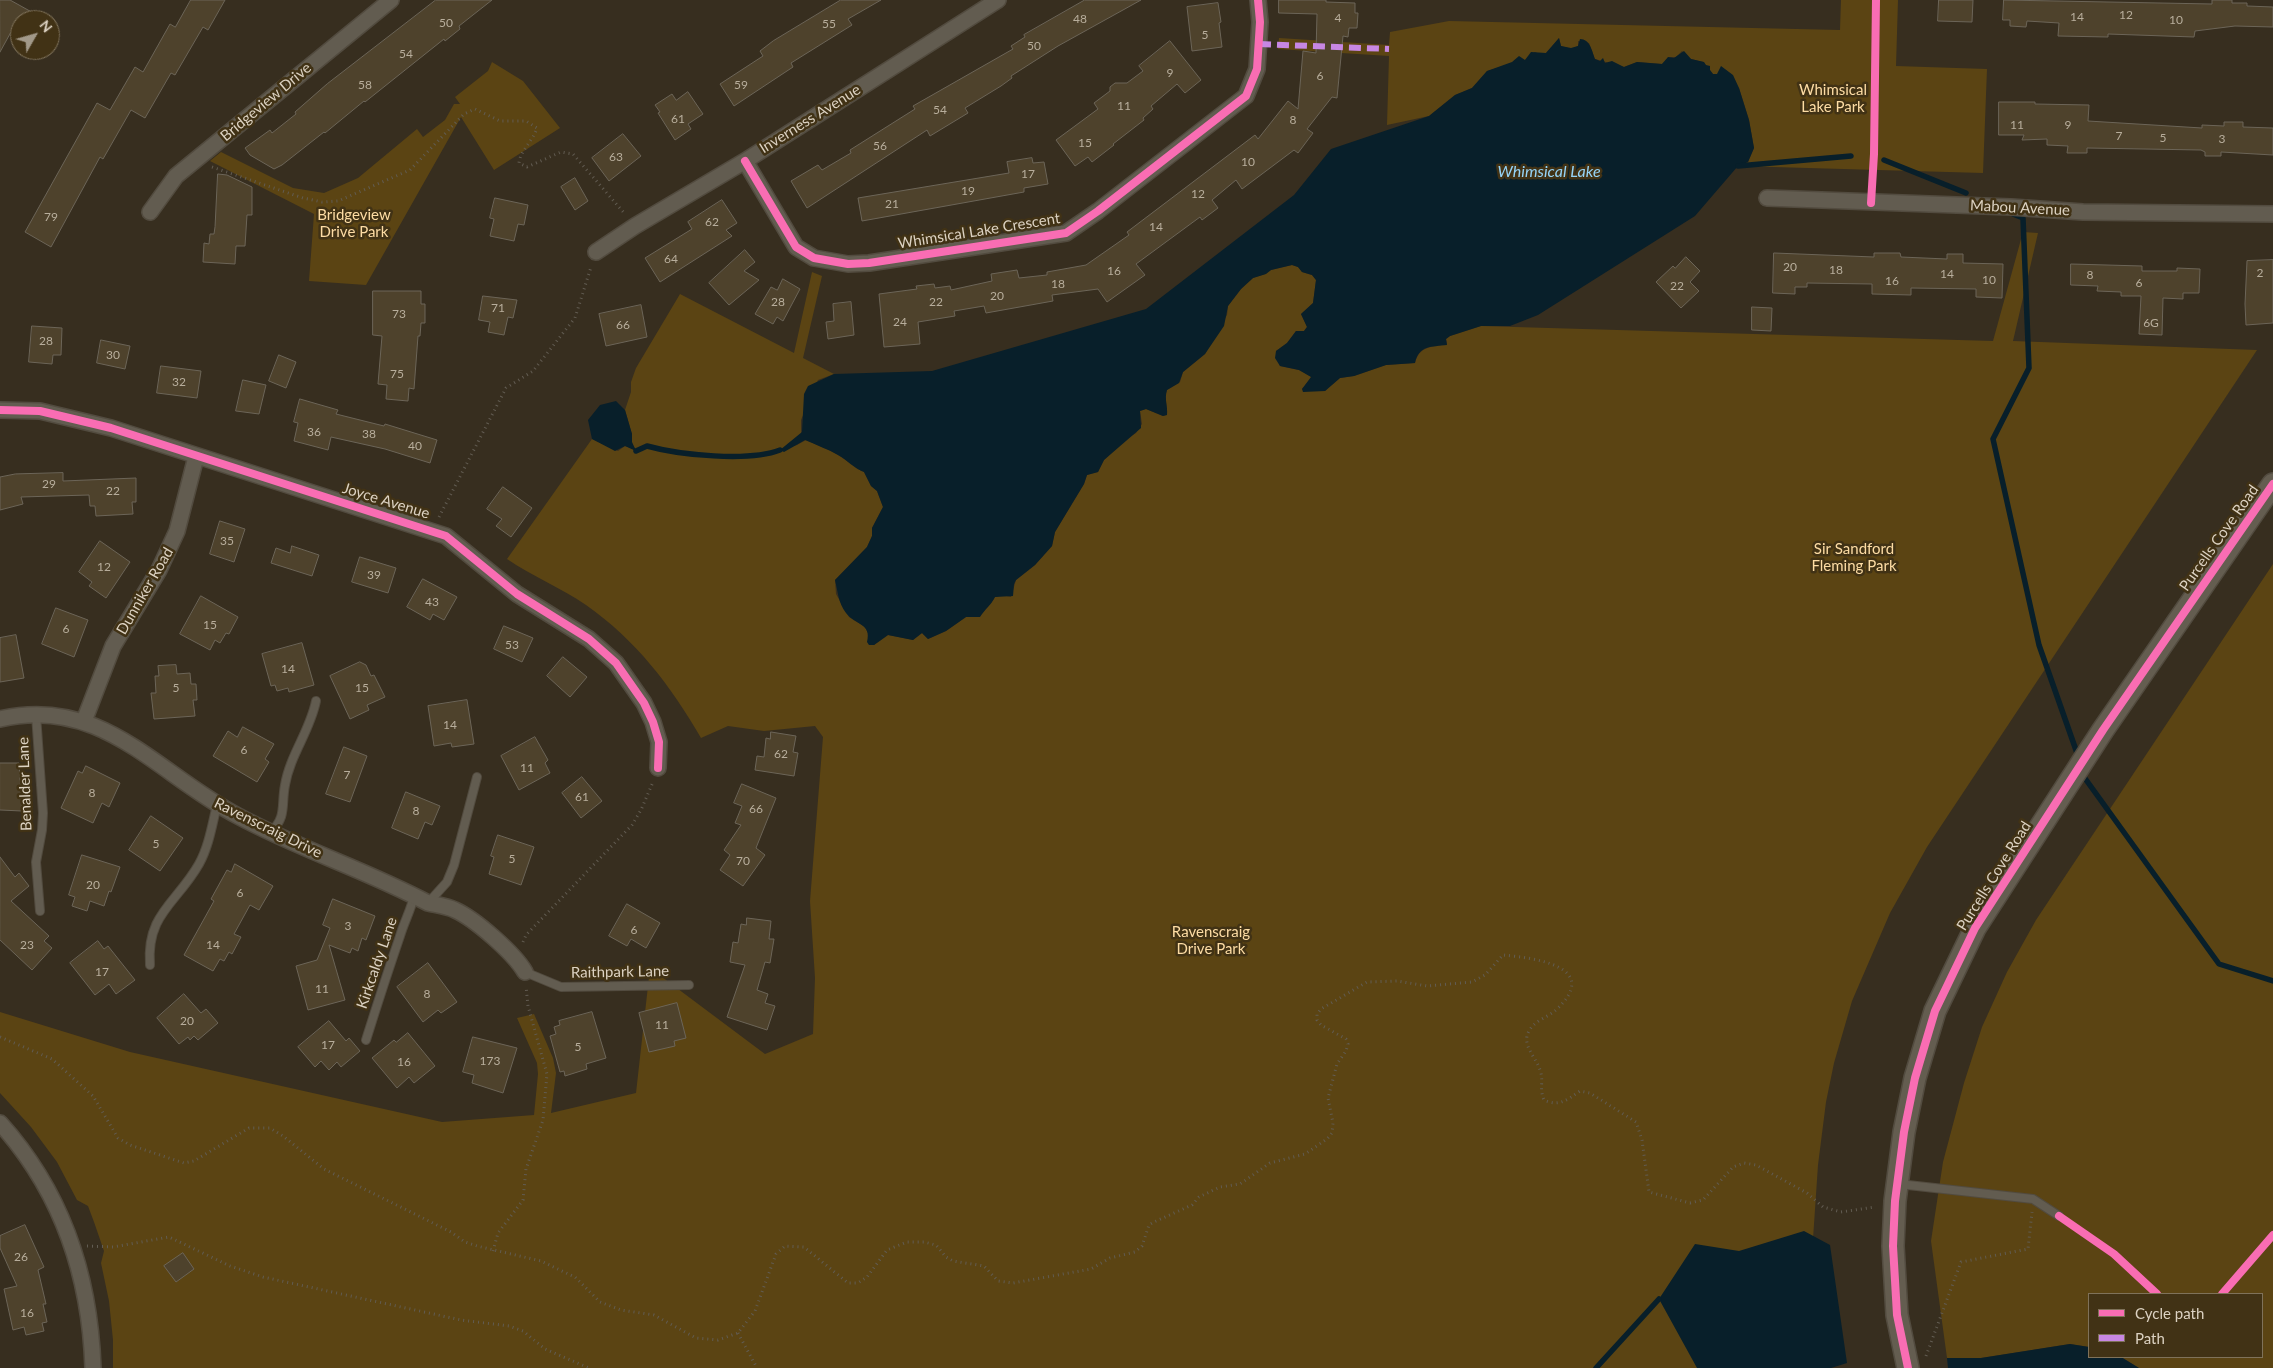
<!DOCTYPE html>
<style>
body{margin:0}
#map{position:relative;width:2273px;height:1368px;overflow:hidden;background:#372e1f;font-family:Lato,sans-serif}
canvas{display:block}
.legend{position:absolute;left:2088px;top:1293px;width:175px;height:65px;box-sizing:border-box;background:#413215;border:1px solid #7f725a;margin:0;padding:6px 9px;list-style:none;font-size:15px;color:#dcd2c2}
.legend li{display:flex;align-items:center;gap:10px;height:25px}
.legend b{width:25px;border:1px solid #7f725a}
.north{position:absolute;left:10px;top:10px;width:50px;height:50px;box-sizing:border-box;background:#413215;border:1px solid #7f725a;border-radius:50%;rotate:52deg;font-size:14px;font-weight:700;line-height:20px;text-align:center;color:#dcd2c2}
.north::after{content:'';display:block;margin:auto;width:18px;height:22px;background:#a29989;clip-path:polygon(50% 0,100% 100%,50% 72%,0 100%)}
</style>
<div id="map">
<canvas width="2273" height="1368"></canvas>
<ul class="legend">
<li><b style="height:6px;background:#f96db3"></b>Cycle path</li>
<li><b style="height:6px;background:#c787e3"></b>Path</li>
</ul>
<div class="north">N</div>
</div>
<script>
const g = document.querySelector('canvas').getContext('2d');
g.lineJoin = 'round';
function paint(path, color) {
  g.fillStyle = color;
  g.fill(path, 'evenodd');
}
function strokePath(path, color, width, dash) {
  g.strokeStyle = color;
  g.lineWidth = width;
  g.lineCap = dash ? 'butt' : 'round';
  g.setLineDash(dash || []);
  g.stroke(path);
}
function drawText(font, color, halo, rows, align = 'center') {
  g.font = font + ' Lato,sans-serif';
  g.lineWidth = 5;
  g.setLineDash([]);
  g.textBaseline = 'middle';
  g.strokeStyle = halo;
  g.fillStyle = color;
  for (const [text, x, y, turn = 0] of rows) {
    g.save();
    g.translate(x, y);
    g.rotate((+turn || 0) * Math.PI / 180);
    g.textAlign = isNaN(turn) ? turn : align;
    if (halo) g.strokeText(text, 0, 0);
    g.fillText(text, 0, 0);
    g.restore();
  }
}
paint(new Path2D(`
 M1841,0h57l-2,66 91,3 -4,104 -245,-7 10,-4 6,-14 -5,-28 -10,-32 -22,-14h-4l-10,-12 -12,-3 -9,-8 -6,6h-6l-8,7 -25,-2 -13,5 -29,-8 -6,-16 -11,-2v5l-7,3 -10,-3 -2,-8 -13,15 -7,1 -4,-2 -10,8 -38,11 -15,17 -17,7 -26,21 -42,9 2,-69 -111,-7 1,-11 110,7 1,-13 59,-11 391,9z
 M492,62l31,19 37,47 -66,42 -33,-53 -95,168 -57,-4 5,-67 -104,-53 11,-9 72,36 31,5 34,-15 59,-49 6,8 22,-17 9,-16h6l-5,-7 33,-26z
 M2023,232l15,1 -25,108 244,9 -330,497 -37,66 -38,88 -18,62 -8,39 -8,63 -5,74 11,129h-1711v-28l-4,-39 -8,-38 3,-12 -10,-29 -6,-16 -11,-6 -20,-38 -26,-35 -31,-34v-81l130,40 312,70 92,-7 4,-41 -1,-11 -20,-45 17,-4 19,44 3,15 -5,40 85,-20 14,-125 115,86 48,-20 2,-56 -5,-77 13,-164 -8,-11 -51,5 -36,-5 -27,12c-30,-52 -65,-98 -115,-133 -25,-17 -54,-29 -79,-46l85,-120 26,12 7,-5 11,4 -5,-8 1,-8 -7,-24 6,-18v-10l5,-14 44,-74 114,59 18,-81 10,4 -19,82 31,16 -16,6 -17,40v14l-20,16 16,-5 9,-5c10,5 22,9 32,15 9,5 17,14 26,17l7,14 6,5 6,16 -11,21v8l-5,11 -32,33 1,14 13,23 16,10 9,18 14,-10 25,5 9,-7 6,6 18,-8 20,-14 14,-1c5,-7 11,-11 15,-19l7,-2 9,2 5,-17 19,-15 17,-19 3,-14 29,-48 3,-9 11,-3 6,-12 21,-20 11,-7 6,-9 -2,-13 6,-2 17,7 3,-1c2,-9 -2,-16 1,-25l13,-8 3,-10 22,-18 22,-39 1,-9 13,-17 12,-11 12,-4 6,-4 21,-5 6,2 4,5 10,3 4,5 -3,23 -12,11 6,13 -3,4h-8l-9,12 -11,8 4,15 19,4 13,7 -10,12 23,2 15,-13 14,-2 32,-11 29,-2c4,-17 17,-16 32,-19l-1,-5 4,-3 31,-10 512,15z
 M2273,564v804h-134l-18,-11h141v-63h-173v53l-19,-3 -89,14h-34l-16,-117 12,-79 21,-79 18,-56 25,-55 29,-52z`), '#5b4413');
paint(new Path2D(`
 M1559,38l2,8 10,2 7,-2 2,-7c10,0 12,12 15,20l5,2 3,-3 2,5 7,-2 12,6 13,-5 25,2 6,-7 6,1 10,-7 7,8 13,3 2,3 4,1v4l3,4h4l4,-8 12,9 6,13 10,32 5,28 -6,14 -10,4 -43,50 -157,99 -28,11h-29l-31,10 -4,3 1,6c-16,2 -28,0 -32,18l-29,2 -32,11 -14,2 -15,13 -22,1 -1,-3 9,-12 -12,-7 -19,-4 -5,-8 1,-7 11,-8 9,-12h8l3,-4 -6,-13 12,-11 3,-23 -4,-5 -10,-3 -4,-5 -6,-2 -21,5 -5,4 -13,4 -12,11 -13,17 -4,20 -19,28 -22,18 -4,11 -12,7c-3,9 1,16 0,25l-4,1 -17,-7 -6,2 1,17 -37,32 -6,12 -11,3 -3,9 -29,48 -3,14 -17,19 -19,15 -2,4 -1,12 -18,1c-4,8 -10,12 -15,20h-14l-20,14 -18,8 -6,-6 -9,7 -25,-5 -14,10h-5l-2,-3c5,-19 -12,-17 -21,-29 -8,-11 -8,-21 -11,-33l32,-33 5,-11v-8l11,-21 -6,-16 -6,-5 -7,-14c-9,-3 -17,-12 -26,-17 -10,-6 -22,-10 -33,-15l-21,12 -4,-2 22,-18 2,-38 4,-8 26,-12 98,-3 214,-62 148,-114 37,-46 98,-33 26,-21 17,-7 15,-17 25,-9 7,-6 6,4 6,-8 15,1z
 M616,401l9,9 7,24v8l4,9 -11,-5 -10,5 -23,-12 -4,-19 12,-15z
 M1804,1231l26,14 17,118 -16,5h-134l-38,-69 36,-55 44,7z
 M2070,1344l19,3v10h32l18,11h-191l-1,-10h34z`), '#081f2a');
strokePath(new Path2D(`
 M1884,160l82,33
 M1738,166l113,-10
 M2013,214l10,4 6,150 -36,71 46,206 38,108
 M636,451l11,-5c32,9 102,16 133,4
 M2084,777l135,187 54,17
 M1596,1368l63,-69`), '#081f2a', 5.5);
const building = new Path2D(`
 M0,0h10l36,20h-26v17l-9,-5 -11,20z
 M191,0h34l-17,30 -5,-3 -28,48 -4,-2 -26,45 -14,-8 -28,49 -3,-2 -49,90 -26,-15 72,-129 13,7 25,-43 8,5 27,-48 5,3z
 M436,0h56l-33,26 1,3 -15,12 -1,-2 -79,63 -1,-1 -39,32 -1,-1 -42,33 -8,4 -24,-14 -5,-7 25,-18 2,3 24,-19 -1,-2 32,-28z
 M841,0h40l-33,19 4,6 -61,38 2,4 -59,39 -14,-22 43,-28 -3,-5 13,-10z
 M1085,0h56l-83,46 -47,30 1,2 -11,8 -36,22 3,5 -38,23 -3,-6 -120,78 -16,-27 27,-16 4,5 29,-17 -1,-3 65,-41 -2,-3 100,-57 -2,-3 14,-9 -1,-2z
 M1279,0h47v2l29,1v10h3l-1,15h-8l-1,9 -5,-1 -6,62 -5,-1 -25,32 6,4 -15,20 -4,-3 -52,39 -6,-9 -24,20 6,8 -16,12 -2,-3 -64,47 9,11 -38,27 -9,-13 -46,6 1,6 -67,12 -2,-7 -30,5 1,5 -37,6 2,22 -36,3 -5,-53 38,-5 -1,-3 18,-2 1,4 15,-2 1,4 41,-9 -1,-7 26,-4 2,8 28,-3v-3l39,-7 43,-30 -2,-3 128,-97 3,4 30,-38 10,8 5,-58 13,2 1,-39 -38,-1z
 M1939,0h34l-1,22 -34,-1z
 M2004,0l208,4v-4h20v3h15v3l26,1v20l-38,-1 -40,5 -1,6 -86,-3v3l-50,-1 1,-13 -32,-2 -1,6 -16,-1v-6h-7z
 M1218,3l3,19 -2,1 3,24 -30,4 -5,-44z
 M1170,41l31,39 -16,13 -8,-9 -26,22 2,3 -10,9 1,2 -31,24 1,1 -22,17 -4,-5 -13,9 -19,-26 42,-31 -4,-6 16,-12v-4l5,-4h12l16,-12 -4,-5z
 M688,92l15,22 -15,10 3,5 -16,11 -17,-27 2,-1 -5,-7 17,-11 4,6z
 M1999,102h36v2l54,1 -1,16 114,7v-3l22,1v-4h19v5l30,1v27l-52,-3v4h-16v-4l-4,-2 -114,-2v5h-20l1,-7 -21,-1v-6l-25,1 2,-5h-25z
 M623,134l18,22 -32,25 -17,-23z
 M1032,158l1,5 11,-1 4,22 -24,4v4l-162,29 -4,-23 151,-25 -2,-11z
 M218,174l9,1 25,12v28h-5l-2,31h-9l-1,18 -32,-2 1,-19 5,1 1,-10h4l1,-7z
 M575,178l13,23 -13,9 -14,-23z
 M495,198l33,7 -4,20 -6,-1 -4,17 -24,-5 4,-17 -4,-1z
 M722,200l15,23 -11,7 6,6 -72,46 -15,-24 47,-29 -4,-7z
 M745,250l10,12 -11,9 15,9 -30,25 -20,-22z
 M1774,253l100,4v-4h26l1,4 46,2v-5h16v9l40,1 -1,34 -26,-1v-8l-65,-1v7l-39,-1v-10l-65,-1v4h-12v7l-22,-1z
 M1686,257l14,14 -10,11 9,9 -18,17 -25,-26 17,-16 2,2z
 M2273,260v63l-27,2 -1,-21 2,-43z
 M2071,264l71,2v5h35v-3l23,1 -1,24h-16v6l-20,-1 -1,37 -23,-1 2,-38h-20v-4l-24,-1 1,-5 -27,-1z
 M783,279l17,10 -17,32 -6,-4 -4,7 -18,-10 16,-27 6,3z
 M373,291h48v13h4v19h-4l-1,13h-2l-4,53 -5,-1 -1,13 -22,-2 1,-14 -9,-1 4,-48 -9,-1z
 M483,296l34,4 -4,18 -5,-1 -4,18 -16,-3 2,-10 -11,-2z
 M851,302l3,33 -26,4 -2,-17 8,-1 -1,-17z
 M641,305l6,32 -41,9 -7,-32z
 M1752,307l20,1 -1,23 -19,-1z
 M32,326l30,2 -1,27h-8l-1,9 -23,-2z
 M101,340l29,6 -5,23 -28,-6z
 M279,355l17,7 -10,26 -17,-7z
 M161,366l40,5 -4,27 -40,-5z
 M243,380l23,5 -7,29 -23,-3z
 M300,399l38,11 -2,4 48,12 1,-2 52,16 -7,23 -45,-14 -54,-12 -3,13 -34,-9 4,-18 -4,-1z
 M63,473v8l73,-3v24h-4l1,12 -37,2 -1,-10h-5l-1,-11 -68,2 2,7 -23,6v-33l15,-3z
 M503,487l29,21 -21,29 -15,-11 6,-7 -15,-10z
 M220,521l25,8 -11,33 -24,-8z
 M100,541l30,21 -24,36 -17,-12 3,-4 -13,-10z
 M292,546l27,9 -7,21 -41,-13 5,-15 14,5z
 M360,557l36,11 -8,25 -36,-11z
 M423,579l34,18 -13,23 -11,-6 -3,6 -23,-13z
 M201,596l37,21 -9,17 -3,-1 -6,10 -5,-3 -5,10 -30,-16z
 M56,608l32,12 -14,37 -32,-13z
 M504,626l29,12 -11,24 -28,-13z
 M16,635l8,43 -24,4v-44z
 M302,643l12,42 -25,7 -1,-4 -11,3 -2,-6 -4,1 -9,-32z
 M563,657l24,20 -17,20 -23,-21z
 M360,662l6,3 5,11 3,-1 11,22 -18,8 2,5 -19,9 -20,-43z
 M176,665l1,9 13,-1 1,11h5l1,16h-4l2,16 -41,3 -3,-26h5l-1,-17h4l-1,-10z
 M467,700l7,44 -22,3 -1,-4 -17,3 -6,-40z
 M243,727l31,17 -9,15 4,3 -12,20 -44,-26 15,-25 9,6z
 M771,732l25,4 -3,16 5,1 -4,23 -39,-6 2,-14 7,1 2,-19 4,1z
 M535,737l13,23 -3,3 5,10 -31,17 -18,-34z
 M344,747l23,9 -17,46 -24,-8z
 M0,763h19l3,48 -22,-1z
 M86,766l34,17 -11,24 -7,-4 -9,20 -32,-15 17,-37 4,2z
 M582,777l20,24 -21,17 -19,-25z
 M742,784l34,14 -20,50 9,7 -22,31 -23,-16 10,-15 -6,-5 17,-25 -6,-2 7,-17 -8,-3z
 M406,792l34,14 -8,19 -7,-3 -7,17 -26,-11z
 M151,816l32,22 -23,33 -31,-21z
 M498,835l36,12 -13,38 -32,-11 5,-17 -3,-1z
 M82,855l38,12 -9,25 -2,-1 -5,15 -14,-5 -3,10 -15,-5 3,-9 -6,-2z
 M0,857l15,20 4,-4 10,13 -18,15 38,35 -5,5 8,7 -20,22 -32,-30z
 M235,864l38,22 -14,24 -9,-5 -16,29 7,3 -9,17 -3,-2 -5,9 -4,-2 -7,12 -29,-16 30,-54 -3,-2 16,-29 4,2z
 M333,899l42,17 -9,24 -4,-2 -4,13 -6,-3 -2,5 -21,-8 16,55 -37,10 -12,-44 21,-6 13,-32 -7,-3z
 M627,904l33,19 -14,25 -15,-9 -4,7 -18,-10z
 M747,918l24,3 -2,18h5l-4,24 -5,-1 -8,28 11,4 -3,9 10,3 -8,24 -40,-13 18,-52 -15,-3 3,-20 5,1 3,-19 5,1z
 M98,941l6,8 4,-3 27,34 -19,14 -7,-10 -14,11 -25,-32z
 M428,963l29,39 -16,11 -3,-3 -15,12 -26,-35z
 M184,994l17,19 5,-4 12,14 -20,17 -4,-4 -4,4 -2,-3 -9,7 -22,-26z
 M677,1003l9,35 -12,3 1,5 -26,6 -10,-39z
 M592,1012l14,46 -20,6 1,5 -22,7 -1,-5 -4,1 -10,-36 6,-2 -2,-7 6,-2 -1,-4z
 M329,1021l17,20 3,-3 11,13 -19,16 -4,-5 -8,8 -8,-9 -6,6 -17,-20z
 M408,1033l27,33 -21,17 -5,-6 -12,11 -25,-30 22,-18 2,2z
 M473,1037l44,11 -14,45 -31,-10 2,-8 -11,-3z
 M25,1225l19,42 -6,3 8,34h-3l4,18 -5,1 2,8 -18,4 -2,-8 -11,3 -9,-41 13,-3 -17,-38v-12z
 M183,1253l11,16 -18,13 -12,-16z`);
paint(building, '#4e422c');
strokePath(building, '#6c6558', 1);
const service = new Path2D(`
 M36,715l7,98 -1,17 -6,32 4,49
 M271,832c16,-16 10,-26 14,-47 5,-30 25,-54 31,-84
 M428,903l19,-21 7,-17 23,-88
 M150,965c-4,-51 27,-62 49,-101 10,-18 13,-39 18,-59
 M525,972l36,15 128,-2
 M366,1040c11,-35 22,-69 34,-104 4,-14 11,-26 14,-40
 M1899,1184l134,15 26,17`);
const minor = new Path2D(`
 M745,161l51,86 18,11 34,6 21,-1 197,-30 32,-22 148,-115 11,-27 3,-47 -2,-22
 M1767,198l244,9 72,5 190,2
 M150,212l26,-36 215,-176
 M596,252l39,-26 110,-65 253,-161
 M0,410l40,1 71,17 335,108 71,58 72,45 27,24 28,40 9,19 6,20 -1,26
 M0,719c102,-24 157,55 238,97 61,33 128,54 190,87 9,2 19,3 27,7 20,9 59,43 70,62
 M84,721l29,-75 46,-76 18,-39 19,-74
 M0,1123c62,69 90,154 93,245`);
const secondary = new Path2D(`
 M1908,1368l-11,-53 -4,-69 2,-45 9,-69 11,-54 20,-67 40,-83 128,-198 170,-246`);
strokePath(service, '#524b3f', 10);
strokePath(minor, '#524b3f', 18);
strokePath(secondary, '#524b3f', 24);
strokePath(new Path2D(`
 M212,167l91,31 19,4 16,-1 72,-31 54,-56 11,-5 25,12h26l11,7c-4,13 -17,23 -18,35l8,4 34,-15 12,2 52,60
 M439,517l67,-129 27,-17 42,-53 16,-51
 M523,942l3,-7 106,-110 9,-15 12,-28
 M0,1037l52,22 41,37 25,42 12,7 54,18 10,-2 55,-33h21l13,8 41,33 127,63 14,10 12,4 64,15 23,11 11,5 25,25 21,8 33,5 42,23 22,2 20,-7 17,-22 21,-57 9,-8 19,1 44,36h10l9,-6 20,-27 20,-8h17l12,3 10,12 7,4 31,5 14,15 15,2 78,-14 19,-11 25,-6 7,-6 7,-21 5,-3 38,-17 7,-8 21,-10 20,-3 30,-21 35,-9 22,-15 5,-6 1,-10 -5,-25 9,-34 9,-13 2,-7 -2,-5 -25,-14 -4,-5v-6l4,-5 46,-27 30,-1 30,5 45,-4 13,-7 18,-20c33,3 99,12 53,55 -8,7 -22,11 -27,21 -8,14 7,26 11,39 4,10 -1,19 4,30 15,7 23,0 36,-9l10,2 46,29 6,18 7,52 41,11 13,-3 30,-33 11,-4 12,2 51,28 16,14 18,5 34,-5
 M2068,1222l46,32 43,40
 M87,1246l26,1 56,-10 61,29 33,11 198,43 48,6 14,5 22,18 44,19
 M493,1251l5,-18 25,-33 3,-31 17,-49 4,-46 -19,-68 -2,-20
 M2222,1294l51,-59
 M738,1333l19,35
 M1926,1356l35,-94 67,-13 4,-37`), '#625c52', 3, [1, 4]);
strokePath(service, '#625c50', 8);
strokePath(minor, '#625c50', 15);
strokePath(secondary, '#645d50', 21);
strokePath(new Path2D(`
 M1259,44l130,5`), '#c787e3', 6, [12, 6]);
strokePath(new Path2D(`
 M745,161l51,86 18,11 34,6 21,-1 197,-30 32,-22 148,-115 11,-27 3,-47 -2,-22
 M1871,203l3,-49 2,-154
 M0,410l40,1 71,17 335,108 71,58 72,45 27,24 28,40 9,19 6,20 -1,26
 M2059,1216l55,38 43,40
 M2222,1294l51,-59
 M1908,1368l-11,-53 -4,-69 2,-45 9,-69 11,-54 20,-67 40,-83 128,-198 170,-246`), '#f96db3', 8);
drawText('12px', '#b8ae9c', null, [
 ["12",2126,15],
 ["14",2077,17],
 ["4",1338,18],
 ["48",1080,19],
 ["10",2176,20],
 ["50",446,23],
 ["55",829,24],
 ["5",1205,35],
 ["50",1034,46],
 ["54",406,54],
 ["9",1170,73],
 ["6",1320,76],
 ["58",365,85],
 ["59",741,85],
 ["11",1124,106],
 ["54",940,110],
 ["61",678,119],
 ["8",1293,120],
 ["11",2017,125],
 ["9",2068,125],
 ["7",2119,136],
 ["5",2163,138],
 ["3",2222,139],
 ["15",1085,143],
 ["56",880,146],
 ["63",616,157],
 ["10",1248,162],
 ["17",1028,174],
 ["19",968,191],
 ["12",1198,194],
 ["21",892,204],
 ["79",51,217],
 ["62",712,222],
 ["14",1156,227],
 ["64",671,259],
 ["20",1790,267],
 ["18",1836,270],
 ["16",1114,271],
 ["2",2260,273],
 ["14",1947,274],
 ["8",2090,275],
 ["10",1989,280],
 ["16",1892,281],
 ["6",2139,283],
 ["18",1058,284],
 ["22",1677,286],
 ["20",997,296],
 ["28",778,302],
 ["22",936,302],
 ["71",498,308],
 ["73",399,314],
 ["24",900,322],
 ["6G",2151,323],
 ["66",623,325],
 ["28",46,341],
 ["30",113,355],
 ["75",397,374],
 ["32",179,382],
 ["36",314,432],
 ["38",369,434],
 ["40",415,446],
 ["29",49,484],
 ["22",113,491],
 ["35",227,541],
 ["12",104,567],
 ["39",374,575],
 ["43",432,602],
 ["15",210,625],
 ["6",66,629],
 ["53",512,645],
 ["14",288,669],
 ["5",176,688],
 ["15",362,688],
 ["14",450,725],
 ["6",244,750],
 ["62",781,754],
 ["11",527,768],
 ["7",347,775],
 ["8",92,793],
 ["61",582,797],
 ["66",756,809],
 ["8",416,811],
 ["5",156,844],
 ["5",512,859],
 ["70",743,861],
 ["20",93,885],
 ["6",240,893],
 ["3",348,926],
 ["6",634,930],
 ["23",27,945],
 ["14",213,945],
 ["17",102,972],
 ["11",322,989],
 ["8",427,994],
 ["20",187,1021],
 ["11",662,1025],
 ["17",328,1045],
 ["5",578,1047],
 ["173",490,1061],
 ["16",404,1062],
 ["26",21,1257],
 ["16",27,1313]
]);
drawText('15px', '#fddca4', '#413215', [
 ["Whimsical",1833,90],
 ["Lake Park",1833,107],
 ["Bridgeview",354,215],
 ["Drive Park",354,232],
 ["Sir Sandford",1854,549],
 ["Fleming Park",1854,566],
 ["Ravenscraig",1211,932],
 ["Drive Park",1211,949]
]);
drawText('15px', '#dcd2c2', '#413215', [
 ["Bridgeview Drive",266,102,-40],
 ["Inverness Avenue",810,119,-32],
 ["Mabou Avenue",2020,208,3],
 ["Whimsical Lake Crescent",979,231,-9],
 ["Joyce Avenue",386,501,17],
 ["Purcells Cove Road",2219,538,-55],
 ["Dunniker Road",145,591,-60],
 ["Benalder Lane",25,784,-92],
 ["Ravenscraig Drive",268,828,26],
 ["Purcells Cove Road",1994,876,-58],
 ["Kirkcaldy Lane",377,963,-71],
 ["Raithpark Lane",620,972,-1]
]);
drawText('italic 16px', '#95d3f6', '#413215', [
 ["Whimsical Lake",1549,172]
]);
</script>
